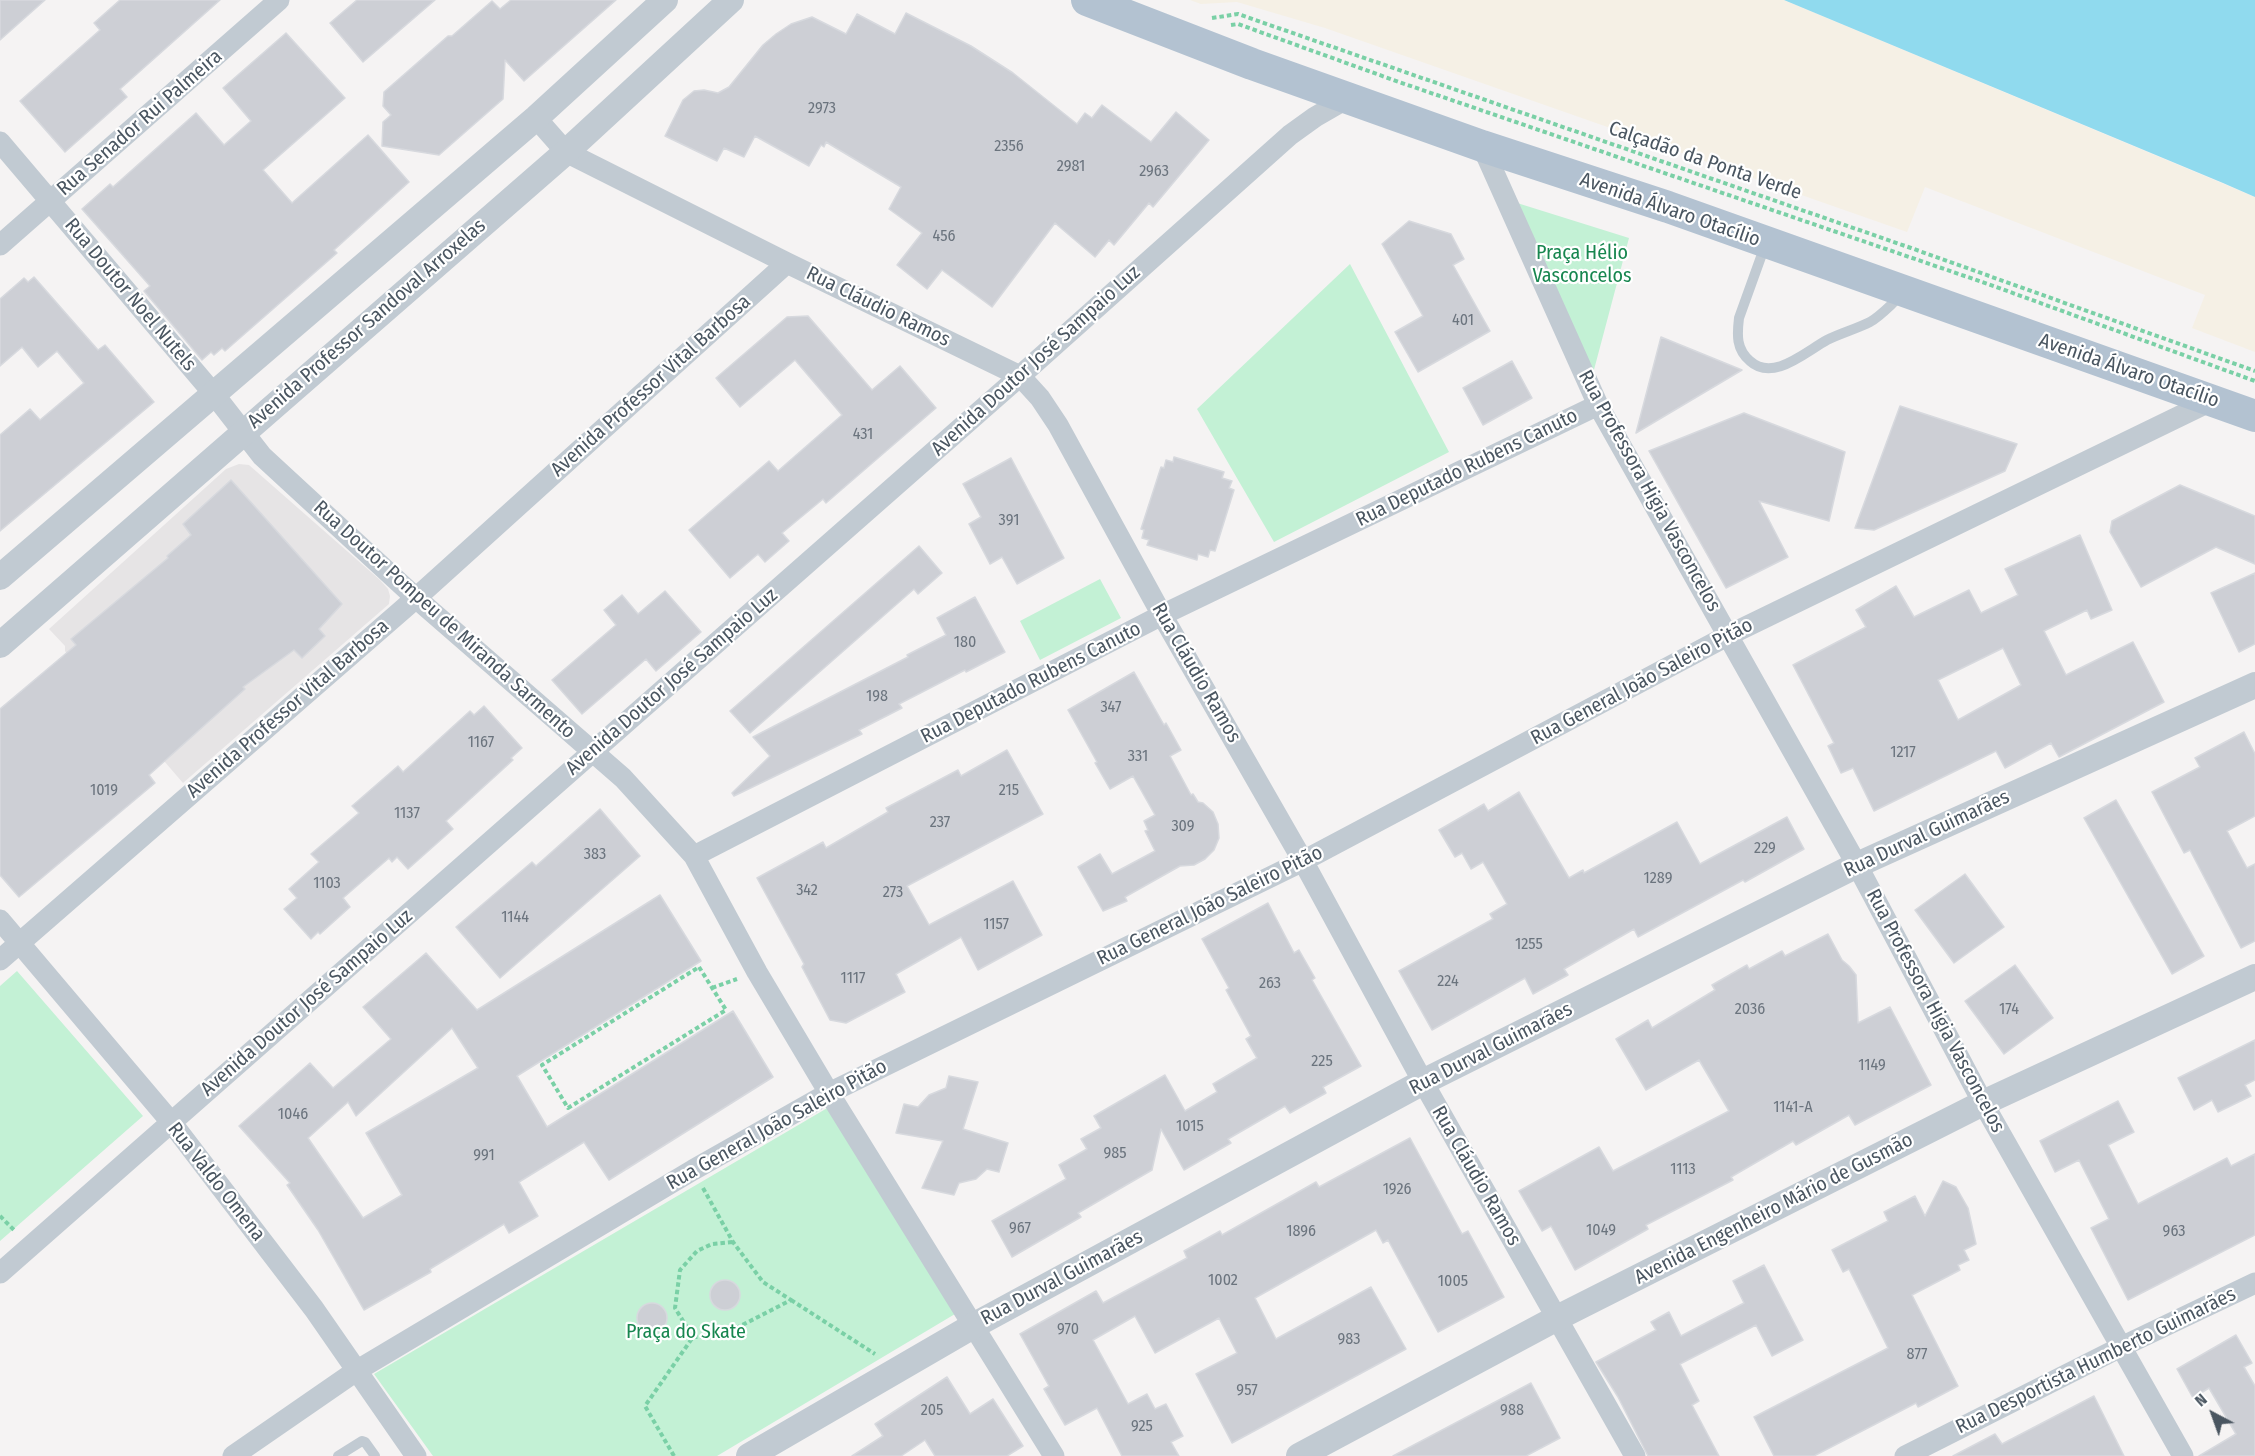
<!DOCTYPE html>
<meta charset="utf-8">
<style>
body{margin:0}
#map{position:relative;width:2255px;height:1456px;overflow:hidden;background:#f5f3f3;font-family:"Fira Sans Condensed",sans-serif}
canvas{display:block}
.north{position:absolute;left:2183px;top:1384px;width:60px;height:60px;-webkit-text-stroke:4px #fff;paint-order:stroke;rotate:319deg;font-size:16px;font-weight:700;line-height:24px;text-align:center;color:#4a5661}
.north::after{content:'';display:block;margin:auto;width:21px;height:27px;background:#4a5661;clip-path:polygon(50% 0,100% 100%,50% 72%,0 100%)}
</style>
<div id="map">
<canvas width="2255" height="1456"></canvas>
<div class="north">N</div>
</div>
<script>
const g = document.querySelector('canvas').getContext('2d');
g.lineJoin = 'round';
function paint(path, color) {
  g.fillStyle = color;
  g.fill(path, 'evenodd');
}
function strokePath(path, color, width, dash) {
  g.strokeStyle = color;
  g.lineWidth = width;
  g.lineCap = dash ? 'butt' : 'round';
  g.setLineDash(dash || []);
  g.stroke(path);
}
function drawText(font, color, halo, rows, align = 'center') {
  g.font = font + ' "Fira Sans Condensed",sans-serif';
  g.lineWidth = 4.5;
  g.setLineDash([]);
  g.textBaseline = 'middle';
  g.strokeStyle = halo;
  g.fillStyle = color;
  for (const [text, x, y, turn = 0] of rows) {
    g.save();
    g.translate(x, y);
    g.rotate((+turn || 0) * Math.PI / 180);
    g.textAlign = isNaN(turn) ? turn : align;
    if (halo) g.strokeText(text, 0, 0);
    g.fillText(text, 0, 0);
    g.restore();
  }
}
paint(new Path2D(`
 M239,464l10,1 131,115 8,9 2,7 -1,8 -206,179 -106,-123 -9,-4 -3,-5v-5l-16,-17 177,-160z`), '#e6e4e5');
paint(new Path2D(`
 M1514,202l115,36 -38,143z
 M1350,264l99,188 -175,90 -77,-133z
 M1100,579l21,39 -81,42 -20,-39z
 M17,971l126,145 -143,125v-255z
 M829,1107l126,207 -238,142h-284l-59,-82z`), '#c3f1d5');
paint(new Path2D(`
 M1190,0h594l471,197v155l-63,-24 13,-33 -280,-108 -18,45 -582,-204 -88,-26 -36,2z`), '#f5f0e5');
paint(new Path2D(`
 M1784,0h471v197l-32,-14z`), '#90daee');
const building = new Path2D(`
 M0,0h45l-45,40z
 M120,0h100l-100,89 7,8 -62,55 -45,-51 80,-71 -6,-7z
 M357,0h78l-72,62 -33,-39z
 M511,0h105l-92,81 -19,-21 -2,39 -64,56 -57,-9 1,-24 8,-7 -8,-9 1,-14 64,-56h4l40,-35 8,8z
 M906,13l65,33 42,27 64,51 8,-11 7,5 10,-13 49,37 25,-30 33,28 -56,67 -4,-4 -35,42 -5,-5 -14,17 -40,-34 -63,84 -50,-37 -15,19 -30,-24 25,-32 -33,-24 12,-22 -75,-45 -2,5 -3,-2 -12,21 -54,-30 -11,21 -20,-9 -7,13 -52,-25 18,-36 11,-9 10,-1 14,3 11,-6 34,-42 13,-11 15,-10 21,-7 34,17 11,-20 38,20z
 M286,33l59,65 -82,72 29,33 76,-68 41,47 -75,68 3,3 -112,98 -3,-3 -8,7 -3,-3 -9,8 -58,-69 6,-5 -68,-77 28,-25 3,3 83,-74 28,32 27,-24 -28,-33z
 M1409,221l42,13 13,25 -11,6 37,66 -72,41 -23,-40 28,-16 -41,-72z
 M34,277l64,73 7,-5 49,57 -154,129v-96l30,-26 10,11 44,-37 -27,-32 -19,16 -16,-20 -22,19v-67l24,-21 4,4z
 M808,316l64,74 28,-24 36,42 -110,95 -3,-4 -41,34 7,8 -24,21 -7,-8 -28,24 -41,-48 80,-69 9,10 64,-56 -47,-55 -55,47 -24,-29 71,-61z
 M1661,337l81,33 -106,63z
 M1512,361l20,37 -49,27 -20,-37z
 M1900,406l117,38 -12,27 -131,59 -19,-2z
 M1744,413l101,39 -16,69 -70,-20 29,56 -62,31 -77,-137z
 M1174,457l50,15 -2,6 10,3 -3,7 5,2 -19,61 -5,-1 -2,7 -10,-3 -1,6 -50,-15 2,-5 -7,-2 2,-8 -3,-1 20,-62 3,1 2,-8 7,2z
 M1011,458l53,100 -47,26 -15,-27 -12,7 -21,-40 12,-7 -18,-33z
 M231,480l111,124 -23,25 6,7 -23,22 -8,-8 -51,37 2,2 -96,86 6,8 -136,114 -19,-22v-166l76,-64 -5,-6 97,-81 -1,-2 24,-21 -8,-11z
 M2180,485l75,31v48l-39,-17 -75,40 -31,-55 2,-11z
 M2080,535l32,75 -21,9 -4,-9 -43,21 22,44 67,-33 31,60 -105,55 -8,-14 -46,25 -9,-17 -122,60 -21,-43 -12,5 -13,-27 6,-3 -41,-78 73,-38 -10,-17 40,-24 18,31 55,-27 12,23 37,-18 -13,-26zM2003,648l18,37 -63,35 -20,-40z
 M919,546l23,27 -24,21 -4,-5 -164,144 -20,-22z
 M2255,573v71l-16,8 -28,-59z
 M665,591l36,41 -45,39 -10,-12 -64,55 -30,-34 64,-55 -12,-15 18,-15 16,19z
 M975,597l30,55 -39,20 -1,-2 -66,34 3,4 -43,22 3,4 -128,62 -2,-3 38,-37 -17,-19 155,-80 -1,-2 39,-20 -9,-17z
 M1134,672l30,53 2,-2 15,27 -11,6 21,39 2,-1 5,8 5,1 10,9 5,12 1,14 -5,12 -9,9 -11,6 -14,1 -55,31 2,4 -24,10 -25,-44 22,-13 12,20 43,-23 -10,-20 3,-1 -4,-9 11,-6 -22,-39 -23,13 -15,-26 2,-1 -29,-52z
 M484,706l38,42 -11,10 2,2 -67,61 7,8 -45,40 -11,-12 -5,5 -3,-4 -46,40 7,9 -30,27 -2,-2 -7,7 -27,-30 13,-11 -8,-9 30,-27 -8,-8 48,-41 -7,-7 46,-40 5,6 67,-61 4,4z
 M2244,732l11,22v62l-28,15 20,37 8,-4v77l-14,7 -51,-98 -6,3 -32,-61 48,-25 -5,-9z
 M1007,750l36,64 -136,72 22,39 84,-44 29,54 -64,35 -17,-33 -65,37 9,18 -59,31 -16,-3 -28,-53 2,-3 -47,-86 66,-36 3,6 62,-36 -2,-4 72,-38 3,6z
 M1519,792l50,86 14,-8 1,3 93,-51 23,42 87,-47 17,32 -59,33 -2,-2 -105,57 -4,-8 -70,40 4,6 -35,19 -8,-16 -93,52 -33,-59 94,-52 -3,-5 17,-10 -24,-42 -12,7 -9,-16 -7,4 -16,-27 45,-26 4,7z
 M2116,800l88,156 -32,18 -88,-156z
 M600,809l40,47 -140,122 -44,-51 76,-65 4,4z
 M1965,874l39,53 -50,36 -39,-53z
 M660,895l41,66 -184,115 30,51 186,-116 40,66 -164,103 -25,-38 -65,40 19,34 -29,17 -5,-9 -74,45 1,3 -67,38 -46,-80 -31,-45 3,-2 -51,-57 71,-63 23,25 58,-49 -28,-32 63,-54 51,57zM452,1028l26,40 -112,65 36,62 -39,23 -55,-80 40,-36 8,14z
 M1268,903l26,50 5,-3 16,28 -3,2 49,86 -38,21 3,6 -36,20 -5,-7 -57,33 3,4 -47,27 -23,-41 -9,41 -74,43 3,4 -69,40 -20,-36 74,-42 -7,-14 28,-16 -6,-10 20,-11 -7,-12 71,-41 20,36 32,-19 -4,-8 44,-26 -11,-19 5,-3 -25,-46 3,-2 -27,-49z
 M1828,934l14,26 7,6 7,9 2,48 32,-16 41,78 -76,40 -6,-10 -53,30 -3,-4 -62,36 2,3 -87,45 2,4 -73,41 -24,-44 -9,5 -23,-40 80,-44 14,24 116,-60 -30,-51 -53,30 -30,-51 32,-19 4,8 63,-38 -3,-5 35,-20 2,4 33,-18 3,5z
 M2015,965l38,53 -49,36 -39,-53z
 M2255,1040v40l-10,5 6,11 -33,16 -6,-12 -18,10 -16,-32z
 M949,1076l29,6 -15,47 45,14 -9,29 -12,-3 -11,10 -17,4 -5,12 -32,-7 21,-47 -47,-8 8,-29 14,3 11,-12 17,-7z
 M2118,1101l16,31 -26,13 30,59 89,-46 4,8 24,-12v81l-127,65 -37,-72 18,-9 -30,-59 -24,12 -15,-31z
 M1410,1138l52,96 6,-3 36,66 -66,35 -50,-92 -5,3 -7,-13 -121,68 21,41 95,-52 35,62 -174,94 -36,-69 41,-21 -18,-35 -64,35 -20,-37 -42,24 35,64 19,-10 8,15 11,-5 17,32 -12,6 8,14h-57l-25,-48 -32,17 -21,-36 5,-3 -29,-52 76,-43 7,12 84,-45 -3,-7 36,-20 2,4 94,-53 3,5z
 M1943,1181l13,6 12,21 8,36 -12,6 5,10 -11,5 2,5 -48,25 46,91 -40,21 -2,-4 -102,53h-40l-20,-39 134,-69 -39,-79 -6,3 -11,-22 56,-29 -4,-9 31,-16 10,20z
 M1764,1265l39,75 -31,16 -16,-31 -76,39 19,37 -7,4 27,51h-71l-30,-59 -22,-35 60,-32 -5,-8 18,-10 12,24 63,-33 -11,-22z
 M710 1295a15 15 0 1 1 30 0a15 15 0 1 1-30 0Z
 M637 1318a15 15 0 1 1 30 0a15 15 0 1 1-30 0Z
 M2236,1335l16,28 -8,4 11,19v70h-56l37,-22 -27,-46 -16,10 -16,-29z
 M947,1377l23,37 23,-15 30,47 -16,10h-72l-10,-16 -24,16h-49l31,-20 -8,-12z
 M1531,1383l29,55 -34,18h-133z
 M2094,1396l30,60h-171l42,-22 7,10z`);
paint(building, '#cdcfd5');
strokePath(building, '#d7d9de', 1.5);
strokePath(new Path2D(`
 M1212,18l26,-4 673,234 344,123
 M1231,25l7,-1 161,58 589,202 267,97
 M699,967l27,43 -158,98 -26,-43z
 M712,988l25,-9
 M703,1188l30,54 30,40 28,18 -72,37h-26l-18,-29 5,-38 17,-19 15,-7 21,-2
 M0,1216l15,15
 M791,1300l84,54
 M674,1456l-29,-50 48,-69`), '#7ad0a6', 4, [4.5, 3]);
strokePath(new Path2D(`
 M1766,243l-27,75c-2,17 -3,31 11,43 23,21 55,-9 77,-21 14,-7 29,-11 43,-18 12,-7 21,-18 32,-27
 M338,1456l24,-15 3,1 10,14`), '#c1cad2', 10);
strokePath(new Path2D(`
 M536,118l30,34 221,111 233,113 20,22 18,27 104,190 141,246 120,221 212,374
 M0,142l213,251 49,63 154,142 207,180 71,78 63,116 72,121 225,363
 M1482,146l116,259 259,460 126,238 200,353
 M0,245l279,-245
 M694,856l468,-241 436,-210
 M0,920l171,202 143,187 102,147
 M0,960l416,-362 371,-335
 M0,1273l1020,-897 270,-241 25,-18 33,-19
 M233,1456l123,-85 337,-201 136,-77 474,-232 426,-226 484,-235
 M1905,1456l216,-109 134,-64`), '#c1cad2', 21);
strokePath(new Path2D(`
 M0,577l536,-459 129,-118
 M0,645l566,-493 165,-152
 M749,1456l224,-130 450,-244 434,-217 398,-180
 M1299,1456l258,-138 426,-215 272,-126`), '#c1cad2', 26);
strokePath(new Path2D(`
 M1087,0l165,64 230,82 186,61 587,209`), '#b3c2d1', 32);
drawText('16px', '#6b747e', null, [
 ["2973",822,109],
 ["2356",1009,147],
 ["2981",1071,167],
 ["2963",1154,172],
 ["456",944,237],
 ["401",1463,321],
 ["431",863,435],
 ["391",1009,521],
 ["180",965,643],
 ["198",877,697],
 ["347",1111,708],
 ["1167",481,743],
 ["1217",1903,753],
 ["331",1138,757],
 ["1019",104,791],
 ["215",1009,791],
 ["1137",407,814],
 ["237",940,823],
 ["309",1183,827],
 ["229",1765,849],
 ["383",595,855],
 ["1289",1658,879],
 ["1103",327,884],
 ["342",807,891],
 ["273",893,893],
 ["1144",515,918],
 ["1157",996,925],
 ["1255",1529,945],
 ["1117",853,979],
 ["224",1448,982],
 ["263",1270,984],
 ["2036",1750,1010],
 ["174",2009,1010],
 ["225",1322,1062],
 ["1149",1872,1066],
 ["1141-A",1793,1108],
 ["1046",293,1115],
 ["1015",1190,1127],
 ["985",1115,1154],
 ["991",484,1156],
 ["1113",1683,1170],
 ["1926",1397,1190],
 ["967",1020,1229],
 ["1049",1601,1231],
 ["1896",1301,1232],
 ["963",2174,1232],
 ["1002",1223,1281],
 ["1005",1453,1282],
 ["970",1068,1330],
 ["983",1349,1340],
 ["877",1917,1355],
 ["957",1247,1391],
 ["205",932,1411],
 ["988",1512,1411],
 ["925",1142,1427]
]);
drawText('20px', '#4a5661', '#fff', [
 ["Rua Senador Rui Palmeira",140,123,-41],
 ["Calçadão da Ponta Verde",1705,161,19],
 ["Avenida Álvaro Otacílio",1670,210,19],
 ["Rua Doutor Noel Nutels",130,295,50],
 ["Rua Cláudio Ramos",878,307,26],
 ["Avenida Professor Sandoval Arroxelas",367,324,-41],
 ["Avenida Doutor José Sampaio Luz",1036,361,-42],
 ["Avenida Álvaro Otacílio",2129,371,19],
 ["Avenida Professor Vital Barbosa",651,386,-42],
 ["Rua Deputado Rubens Canuto",1467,468,-26],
 ["Rua Professora Higia Vasconcelos",1649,491,61],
 ["Rua Doutor Pompeu de Miranda Sarmento",444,620,42],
 ["Rua Cláudio Ramos",1196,673,60],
 ["Avenida Doutor José Sampaio Luz",672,682,-41],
 ["Rua General João Saleiro Pitão",1642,682,-28],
 ["Rua Deputado Rubens Canuto",1031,683,-27],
 ["Avenida Professor Vital Barbosa",288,709,-41],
 ["Rua Durval Guimarães",1927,834,-25],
 ["Rua General João Saleiro Pitão",1210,906,-26],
 ["Avenida Doutor José Sampaio Luz",307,1003,-41],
 ["Rua Professora Higia Vasconcelos",1935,1011,62],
 ["Rua Durval Guimarães",1491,1049,-27],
 ["Rua General João Saleiro Pitão",777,1125,-29],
 ["Rua Cláudio Ramos",1476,1176,60],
 ["Rua Valdo Omena",216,1182,52],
 ["Avenida Engenheiro Mário de Gusmão",1774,1209,-27],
 ["Rua Durval Guimarães",1062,1278,-28],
 ["Rua Desportista Humberto Guimarães",2096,1361,-26]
]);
drawText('20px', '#17864f', '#fff', [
 ["Praça Hélio",1582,253],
 ["Vasconcelos",1582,276],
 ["Praça do Skate",686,1332]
]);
</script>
